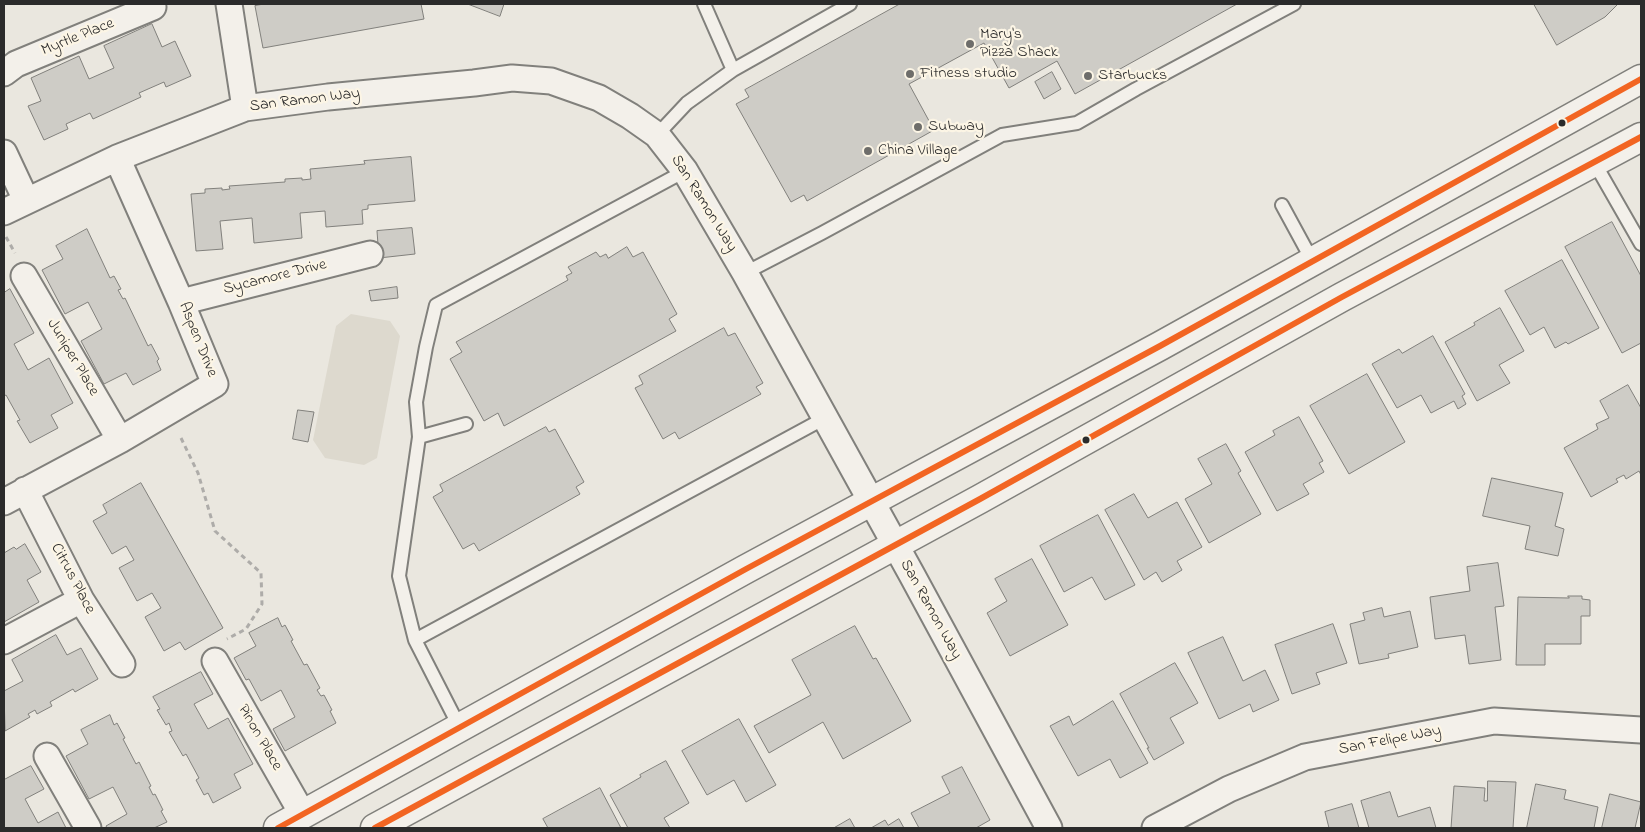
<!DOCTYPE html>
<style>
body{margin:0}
#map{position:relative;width:1645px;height:832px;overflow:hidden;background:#eae7df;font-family:"Indie Flower",sans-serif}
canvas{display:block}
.frame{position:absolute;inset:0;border:5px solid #2b2b2b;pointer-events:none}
</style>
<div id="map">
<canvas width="1645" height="832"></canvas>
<div class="frame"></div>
</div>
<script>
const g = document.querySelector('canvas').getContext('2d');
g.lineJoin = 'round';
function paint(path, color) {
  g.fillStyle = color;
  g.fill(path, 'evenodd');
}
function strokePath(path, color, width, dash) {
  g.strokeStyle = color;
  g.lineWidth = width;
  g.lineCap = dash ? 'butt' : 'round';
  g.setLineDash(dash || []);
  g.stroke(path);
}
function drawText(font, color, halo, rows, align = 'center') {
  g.font = font + ' "Indie Flower",sans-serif';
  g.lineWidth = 4.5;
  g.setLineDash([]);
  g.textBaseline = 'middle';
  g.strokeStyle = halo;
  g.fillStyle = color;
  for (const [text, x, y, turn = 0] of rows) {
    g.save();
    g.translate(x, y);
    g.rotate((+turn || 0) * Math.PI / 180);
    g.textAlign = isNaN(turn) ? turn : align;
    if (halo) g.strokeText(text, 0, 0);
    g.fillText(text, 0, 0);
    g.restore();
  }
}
paint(new Path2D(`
 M351,314l39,7 10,15 -23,122 -13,7 -39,-7 -12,-18 23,-114z`), '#ddd9ce');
const building = new Path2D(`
 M264,4h162h-5l3,15 -161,29 -8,-42z
 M468,4h36l-4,12z
 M900,4h337l-162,90 -18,-33 -48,27 -25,-45 -75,41 25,46 -127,71 -3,-6 -13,7 -55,-98 13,-7 -4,-7z
 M1534,4h84l-13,13 -48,28z
 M152,24l10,23 13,-6 16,35 -25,11 -2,-5 -25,11 2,4 -48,22 -3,-6 -24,11 2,5 -24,11 -16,-34 13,-5 -10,-23 48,-22 10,23 25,-11 -10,-22z
 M1052,72l9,17 -17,10 -9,-17z
 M411,157l4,44 -47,4v4l-6,1 1,14 -37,3 -1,-16 -25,2 2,25 -48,5 -2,-25 -32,3 3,28 -27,2 -5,-57 14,-1v-4l17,-1v2l8,-1 -1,-3 56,-4v-3l17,-1v2l9,-1 -1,-10 55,-5 -1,-3z
 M1612,222l29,54v67l-19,10 -57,-106z
 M412,228l3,26 -36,4 -2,-27z
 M87,229l23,49 4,-2 7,13 -3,1 5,9 2,-1 23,48 3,-2 8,15 -2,2 4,9 -28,15 -7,-12 -22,11 -23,-43 21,-12 -14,-27 -23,12 -23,-44 21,-11 -7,-13z
 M627,247l6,10 10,-5 34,62 -8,5 7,12 -172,95 -6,-13 -14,8 -34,-62 12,-7 -6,-10 112,-62 -2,-4 6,-3 -4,-6 28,-15 4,5 6,-3 2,4z
 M1562,260l37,68 -31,16 -2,-2 -11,6 -11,-21 -14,8 -25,-44z
 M397,287l1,11 -27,3 -2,-10z
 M10,289l24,44 -20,11 14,26 21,-12 24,45 -22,12 7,13 -28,15 -13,-22 3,-1 -14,-25 -2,1v-103z
 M1500,308l24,43 -25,14 11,18 -33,18 -32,-59 30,-17 -1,-2z
 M724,328l4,8 7,-3 28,50 -7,4 5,7 -82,45 -4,-7 -12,7 -28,-51 8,-4 -4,-8z
 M1433,336l32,58 -3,2 4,8 -8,5 -4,-8 -23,12 -10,-18 -24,13 -25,-44 27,-15 3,4z
 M1367,374l38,68 -56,32 -39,-68z
 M1628,385l13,23v67l-2,-4 -13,8 -2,-4 -8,4 2,3 -27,15 -27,-49 34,-19 -2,-5 13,-6 -9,-17z
 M298,410l16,2 -6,30 -15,-3z
 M1299,417l24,44 -4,2 5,9 -21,12 6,10 -32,17 -32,-59 30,-17 -2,-4z
 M546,427l3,5 6,-3 29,53 -8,5 4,7 -101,57 -5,-8 -11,6 -30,-52 10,-6 -3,-6z
 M1226,444l15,27 -3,2 23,41 -52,29 -24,-44 27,-15 -14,-25z
 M1492,478l71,15 -8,33 9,3 -6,27 -33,-7 5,-23 -47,-10z
 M141,483l82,145 -38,22 -5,-8 -16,9 -19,-34 16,-9 -9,-15 -15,8 -18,-33 15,-8 -8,-14 -14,8 -19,-33 14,-8 -4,-8z
 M1134,494l14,24 29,-16 25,45 -25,14 5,9 -20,12 -6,-10 -12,8 -39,-70z
 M1098,515l37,70 -30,15 -13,-23 -28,15 -24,-46z
 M25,544l16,28 -14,8 12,22 -35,20v-69l10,-6 2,2z
 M1032,559l36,66 -58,31 -23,-43 20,-12 -12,-22z
 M1498,563l6,43 -9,1 6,53 -32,4 -4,-29 -30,4 -5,-42 40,-6 -3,-24z
 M1568,596h14v3l8,1v16h-9v28h-36v21h-29l2,-68 51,1z
 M1382,608l2,9 26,-6 8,36 -30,7 1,4 -30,6 -9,-40 15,-4 -2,-7z
 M278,618l4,9 3,-2 8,15 -2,1 13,24 3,-1 13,24 -3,2 4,6 3,-1 8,15 -2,1 6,12 -51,28 -12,-22 22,-12 -14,-27 -20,11 -12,-22 -3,1 -12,-22 22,-12 -7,-13z
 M1333,624l14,39 -31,10 4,11 -28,10 -17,-49z
 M855,626l18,33 3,-1 35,63 -68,38 -20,-37 -54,31 -15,-27 57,-31 -19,-35z
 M56,635l11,20 14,-7 17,31 -23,13 -2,-3 -23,13 2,4 -15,8 -2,-4 -7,4 2,3 -25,14 -1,-40 19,-10 -11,-21z
 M1223,637l20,44 22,-11 14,30 -26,12 -3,-8 -31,15 -31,-66z
 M1175,663l23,40 -28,15 14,25 -30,17 -7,-12h2l-29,-54z
 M201,672l12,22 -19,10 14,25 20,-11 25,46 -19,10 7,14 -28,15 -5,-10 -4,2 -8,-15 3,-2 -13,-24 -3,2 -14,-24 3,-1 -3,-8 -3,2 -9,-15 3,-1 -7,-12z
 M1113,701l35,62 -28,15 -10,-19 -32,17 -28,-50 19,-10 4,9z
 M110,715l4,10 3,-2 8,15 -2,1 13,25 3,-2 12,24 -2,1 4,8 2,-1 8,16 -2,1 6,11 -13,6h-47l-1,-2 21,-12 -14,-27 -24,12 -23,-43 22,-12 -7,-14z
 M739,719l37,66 -30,17 -12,-22 -27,15 -25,-44z
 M666,761l23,42 -25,15 6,10h-42l-18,-33 31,-18 -1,-2z
 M31,766l13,23 -19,10 13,24 20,-11 8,16h-62v-48z
 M962,767l28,53 -14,8h-57l-8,-15 39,-20 -8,-16z
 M1488,781l28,1 -3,46h-62l3,-42 31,2 -1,13h3z
 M1536,784l30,6 -2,9 34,8 -4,21h-67z
 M600,788l21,40h-73l-5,-9z
 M1390,792l8,25 32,-10 6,21h-67l-8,-27z
 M1610,794l31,8 -6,26h-33z
 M1352,804l7,24h-30l-4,-16z
 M850,819l5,9h-21z
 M899,819l5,9h-33l14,-8 3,5z`);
paint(building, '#ceccc6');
strokePath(building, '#81807c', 1);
const lane = new Path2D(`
 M704,4l29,66 117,-66
 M657,135l30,-32 46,-33
 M1594,162l47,82
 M1282,205l31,57
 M745,273l77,-40 180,-98 75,-12 59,-34 158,-85
 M419,437l47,-13
 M415,640l-16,-64 20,-139 -3,-35 10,-55 10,-42 249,-134
 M460,728l-45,-88 410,-222`);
const street = new Path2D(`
 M229,4l16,104
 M4,73l12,-9 137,-57
 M4,153l22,47
 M4,212l113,-54 128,-50 83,-11 146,-14 38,-5 39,3 48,17 31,18 27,19 28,36 60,102 167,302 137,253
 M24,276l96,164
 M181,302l189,-48
 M25,490l56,110 41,64
 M4,502l116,-62 95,-56 -34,-82 -64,-144
 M4,641l77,-41
 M215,661l88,154
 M47,756l41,72
 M1155,828l74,-39 76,-32 189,-36 147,9`);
const secondary = new Path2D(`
 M278,828l468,-259 414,-223 481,-267
 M375,828l605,-329 362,-202 299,-160`);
strokePath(lane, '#81807c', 16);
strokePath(street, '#81807c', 29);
strokePath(secondary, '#81807c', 31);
strokePath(new Path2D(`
 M6,237l9,16
 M181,438l17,35 17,58 46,42 1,31 -16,25 -19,10`), '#aeaca9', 3, [5, 4]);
strokePath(lane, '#f3f0ea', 12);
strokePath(street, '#f3f0ea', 25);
strokePath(secondary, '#f3f0ea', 28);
strokePath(new Path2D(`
 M278,828l468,-259 414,-223 481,-267
 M375,828l605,-329 362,-202 299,-160`), '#f26522', 6);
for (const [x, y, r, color] of [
 [970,44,5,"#6e6d6a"],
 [910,74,5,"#6e6d6a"],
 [1088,76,5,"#6e6d6a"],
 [1562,123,4.5,"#2b2b2b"],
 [918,127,5,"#6e6d6a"],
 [868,151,5,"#6e6d6a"],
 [1086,440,4.5,"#2b2b2b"]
]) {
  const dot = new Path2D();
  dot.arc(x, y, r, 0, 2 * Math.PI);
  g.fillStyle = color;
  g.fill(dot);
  strokePath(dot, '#fcf5e5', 2);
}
drawText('16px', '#2b2b2b', '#fcf5e5', [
 ["Mary's",980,35],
 ["Pizza Shack",980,53],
 ["Fitness studio",920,74],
 ["Starbucks",1098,76],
 ["Subway",928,127],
 ["China Village",878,151]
], 'left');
drawText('16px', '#2b2b2b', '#fcf5e5', [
 ["Myrtle Place",78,38,-22],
 ["San Ramon Way",305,101,-7],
 ["San Ramon Way",703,204,58],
 ["Sycamore Drive",275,278,-14],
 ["Aspen Drive",197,340,68],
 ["Juniper Place",72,358,59],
 ["Citrus Place",72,579,62],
 ["San Ramon Way",930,610,61],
 ["Pinon Place",259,738,60],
 ["San Felipe Way",1390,741,-11]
]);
</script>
